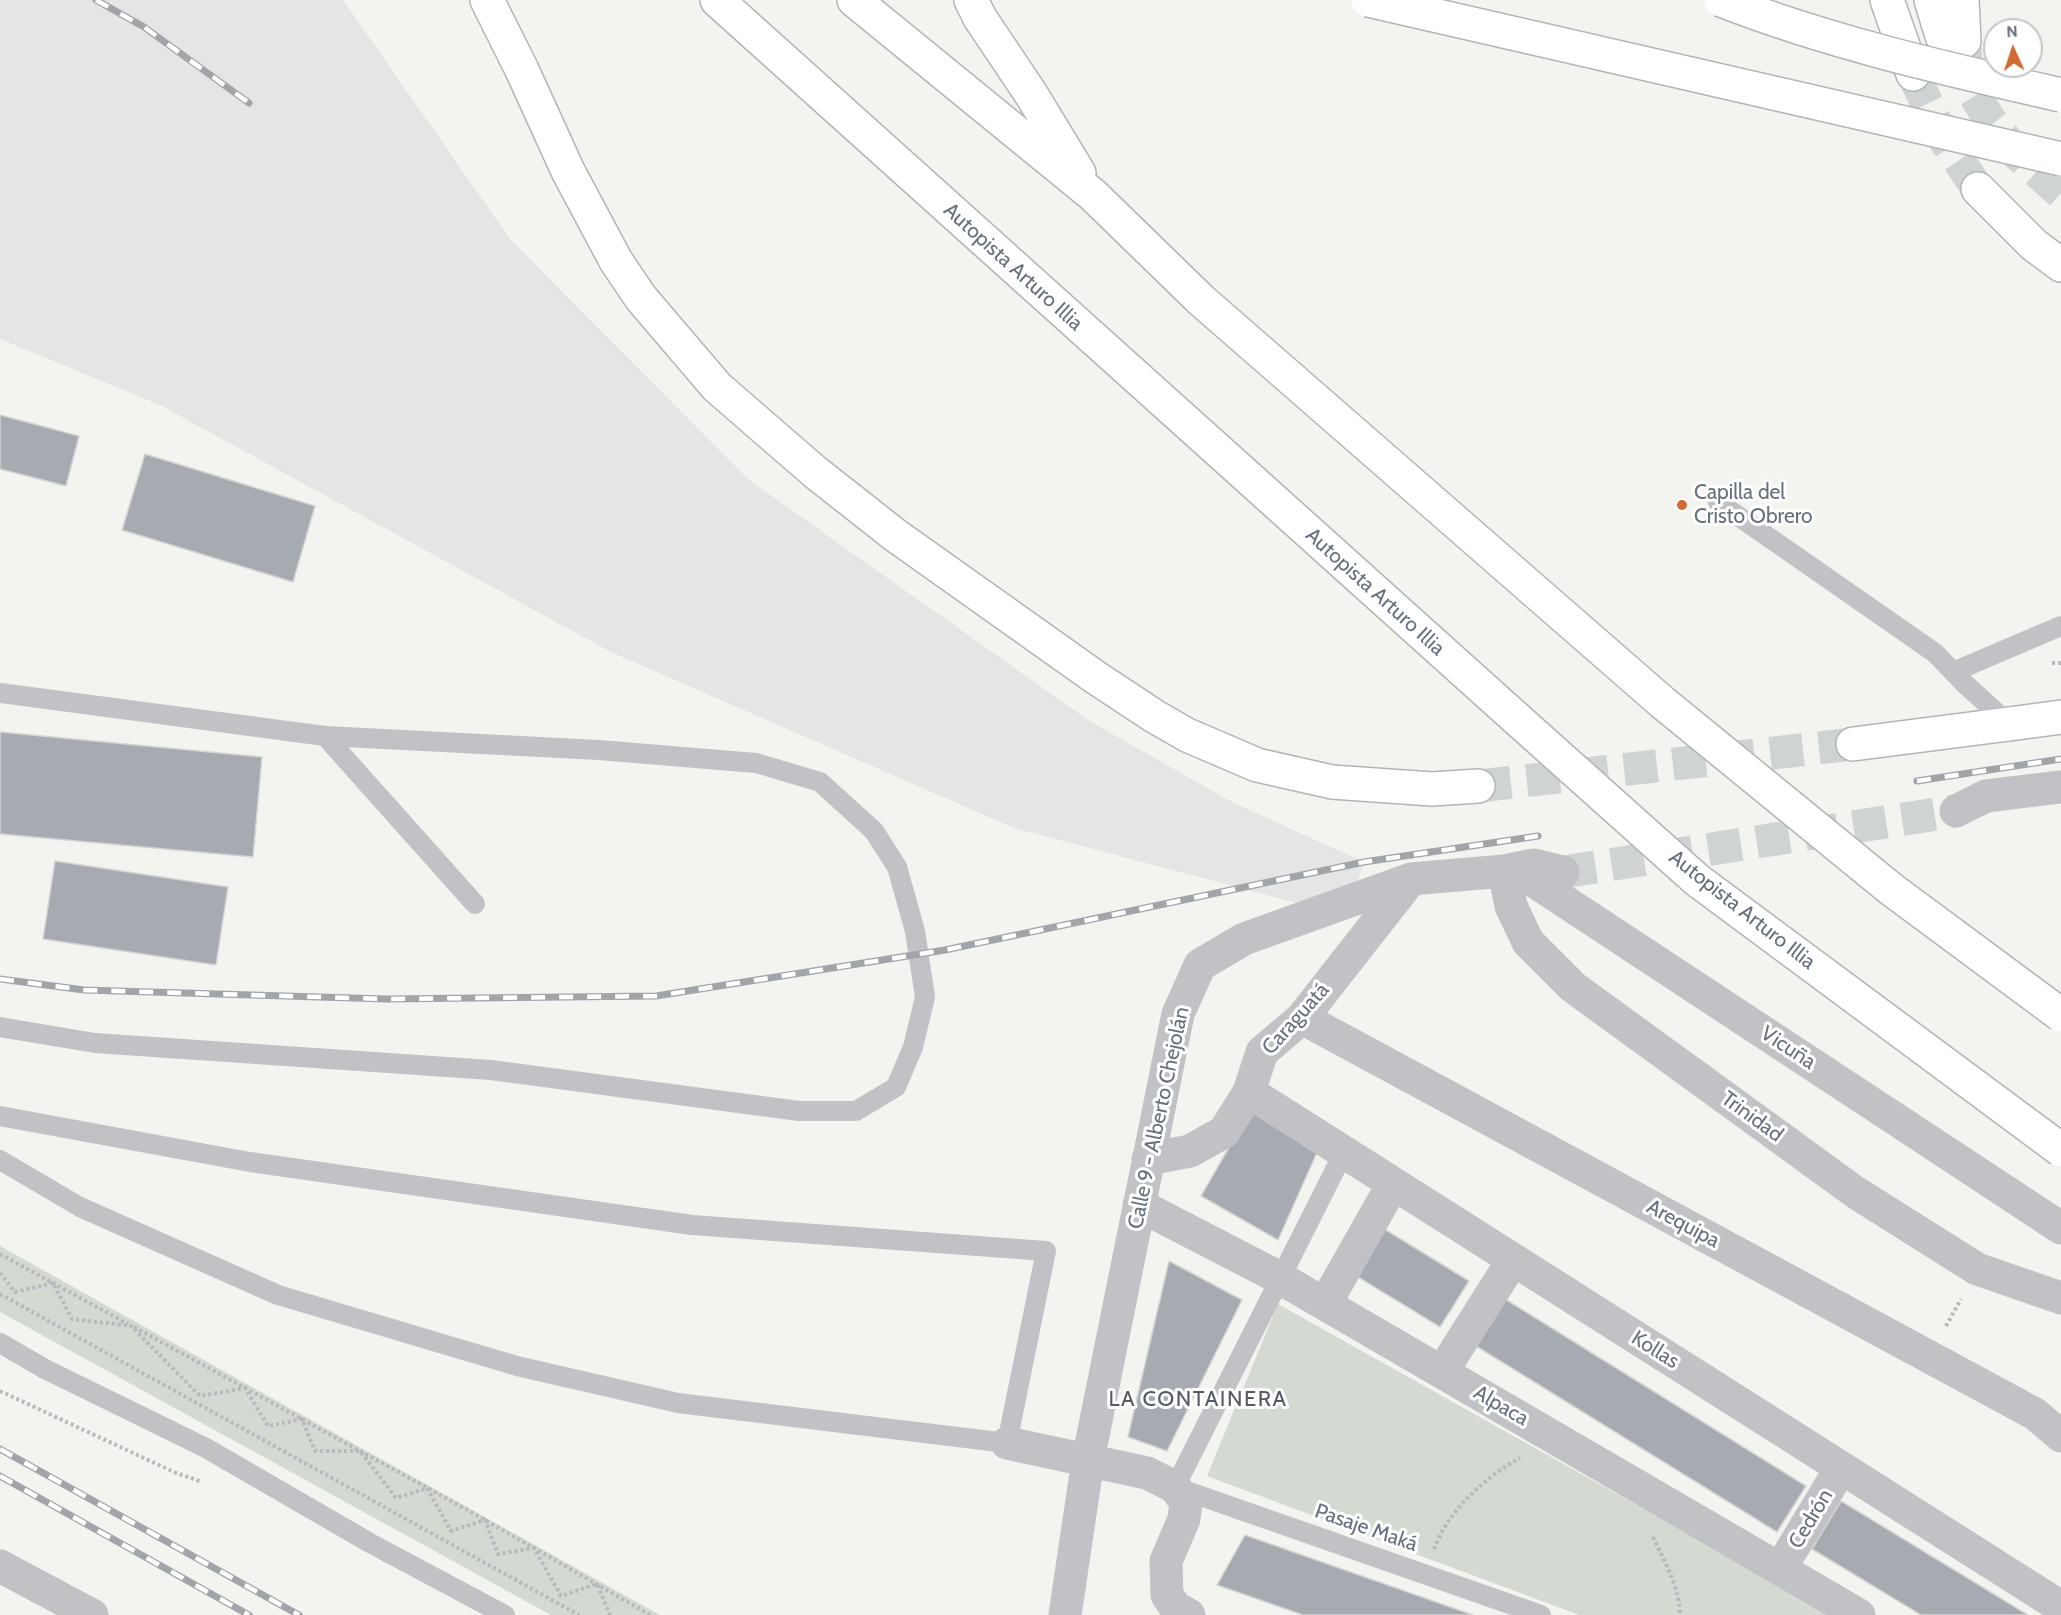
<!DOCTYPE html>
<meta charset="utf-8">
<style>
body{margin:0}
#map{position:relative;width:2061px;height:1615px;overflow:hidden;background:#f3f4f0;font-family:Cabin,sans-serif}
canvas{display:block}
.north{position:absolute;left:1983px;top:18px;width:60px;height:60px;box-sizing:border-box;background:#fff;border:2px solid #c2c6cb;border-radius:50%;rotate:357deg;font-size:16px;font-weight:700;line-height:24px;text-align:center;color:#66707e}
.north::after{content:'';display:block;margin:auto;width:21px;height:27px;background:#d06934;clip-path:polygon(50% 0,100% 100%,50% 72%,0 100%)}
</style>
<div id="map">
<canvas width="2061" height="1615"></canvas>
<div class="north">N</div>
</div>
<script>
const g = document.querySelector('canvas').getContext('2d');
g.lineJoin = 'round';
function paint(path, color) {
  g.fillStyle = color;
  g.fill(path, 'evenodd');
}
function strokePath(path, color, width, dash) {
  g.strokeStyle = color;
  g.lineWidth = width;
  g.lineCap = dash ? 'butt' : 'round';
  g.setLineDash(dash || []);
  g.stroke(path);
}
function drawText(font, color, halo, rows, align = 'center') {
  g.font = font + ' Cabin,sans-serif';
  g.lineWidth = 6;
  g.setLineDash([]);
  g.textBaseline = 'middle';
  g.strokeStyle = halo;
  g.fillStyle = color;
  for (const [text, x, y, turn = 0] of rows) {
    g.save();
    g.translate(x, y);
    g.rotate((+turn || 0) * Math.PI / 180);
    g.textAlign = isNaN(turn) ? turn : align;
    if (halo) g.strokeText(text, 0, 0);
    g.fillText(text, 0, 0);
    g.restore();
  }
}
paint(new Path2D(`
 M0,0h343l167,239 239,241 342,242 143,81 130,59 -18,54 -332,-88 -403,-176 -451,-247 -160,-66z`), '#e4e5e4');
paint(new Path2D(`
 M0,1246l660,369h-109l-551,-303z
 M1278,1304l555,311h-254l-372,-139z`), '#d4dad2');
const building = new Path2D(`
 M0,415l79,21 -13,50 -66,-17z
 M145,454l170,52 -22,76 -171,-52z
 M0,732l262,25 -9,100 -253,-23z
 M55,861l173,26 -12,78 -173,-26z
 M1253,1106l66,42 -41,92 -77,-44z
 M1381,1227l88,54 -29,46 -87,-53z
 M1169,1261l73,39 -75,151 -39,-14z
 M1505,1299l301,187 -29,46 -301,-186z
 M1841,1501l187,114h-107l-109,-66z
 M1245,1535l228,80h-170l-86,-30z`);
paint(building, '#a6abb2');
strokePath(building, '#d4d5d3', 1.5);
strokePath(new Path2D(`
 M1563,872l393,-61`), '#d0d3d4', 33, [33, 16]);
strokePath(new Path2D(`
 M1913,74l31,65 34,50`), '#d0d3d4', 33, [33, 16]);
strokePath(new Path2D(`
 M1965,49l3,35 22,36 28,35 43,38
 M1478,786l375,-42`), '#d0d3d4', 33, [33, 16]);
const secondary = new Path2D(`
 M1887,0l26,74
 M1978,189l56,56 27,20
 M2009,724l52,-7`);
const motorway = new Path2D(`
 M487,0l35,70 46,101 48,90 25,37 76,89 98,85 80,63 200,142 59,39 33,19 70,30 75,17 100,7 46,-3
 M717,0l800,719
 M854,0l239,195 108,105 461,402
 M971,0l9,18 51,76 48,79
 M1931,0l11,36
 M1962,0l2,41
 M1853,744l156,-20`);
strokePath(secondary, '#b2b5ba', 36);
strokePath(motorway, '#b2b5b8', 36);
strokePath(new Path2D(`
 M2052,663h9
 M0,1254l128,70
 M0,1273l15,19 38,-9 19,36 59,7 69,70 45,-8 23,38 34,-7 13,32h45l36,47 31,-10 24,43 34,-11 13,34 36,-6 27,48 36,-12 13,31
 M0,1294l579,321
 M1946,1326l15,-27
 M134,1327l339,186 177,102
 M0,1391l174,81 28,10
 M1653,1537c12,26 26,49 27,78
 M1434,1549c14,-38 51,-72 86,-91`), '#b7b9bc', 4, [3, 3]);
strokePath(new Path2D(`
 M1718,502l217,151 30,31 44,40
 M1953,672l108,-46
 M0,693l325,43 150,168
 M0,1027l95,16 396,27 308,41h57l40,-24 17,-40 12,-50 -10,-66 -18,-64 -23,-36 -54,-49 -64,-19 -157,-13 -274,-14
 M0,1116l250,46 442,63 354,26 -39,192 -329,-40 -161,-37 -239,-71 -198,-88 -80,-47
 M1344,1152l-169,335 366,128
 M0,1343l45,26 161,79 164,95 135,72`), '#c0c2c5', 20);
strokePath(new Path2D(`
 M1956,811l30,-15 75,-9
 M1517,870l544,358
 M1504,871l7,35 17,36 45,45 282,205 122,77 84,29
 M1302,1018l733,396 26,22
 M1249,1092l812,515
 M1148,1159l42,-8 34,-19 25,-40 13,-40 40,-34 109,-139
 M1139,1205l141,73 579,337
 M1325,1304l68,-120
 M1442,1372l71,-112
 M1007,1443l140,30 28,14 11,16 -2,16 -18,42 1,34 8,12 14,8
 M1780,1569l61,-101
 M1065,1615l23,-155 90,-446 22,-49 44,-26 167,-60 93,-8 30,-6 29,7`), '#c0c2c5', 33);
strokePath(new Path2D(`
 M0,1566l92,49`), '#c0c2c5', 33);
strokePath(secondary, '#fff', 33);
strokePath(motorway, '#fff', 33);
const rail = new Path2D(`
 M96,0l48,27 105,76
 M1917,781l144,-22
 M0,979l84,11 302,9 270,-3 289,-46 419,-88 174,-26
 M0,1449l299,166
 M0,1476l249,139`);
strokePath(rail, '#a1a5aa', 7);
strokePath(rail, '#fff', 4.5, [14]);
const motorwayBridge = new Path2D(`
 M1368,0l693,159
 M1721,0c110,43 226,69 340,95
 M1662,702l229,187 170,126
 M1517,719l180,161 364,270`);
strokePath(motorwayBridge, '#b2b5b8', 36, []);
strokePath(motorwayBridge, '#fff', 33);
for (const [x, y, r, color] of [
 [1682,505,6,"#d06934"]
]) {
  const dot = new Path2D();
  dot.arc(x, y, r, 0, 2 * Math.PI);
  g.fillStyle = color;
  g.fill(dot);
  strokePath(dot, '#fff', 2);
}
drawText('21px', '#66707e', '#fff', [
 ["Autopista Arturo Illia",1013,267,42],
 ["Autopista Arturo Illia",1375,592,42],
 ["Autopista Arturo Illia",1742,910,38],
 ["Caraguatá",1296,1019,-48],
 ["Vicuña",1788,1048,33],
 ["Trinidad",1752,1117,36],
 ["Calle 9 - Alberto Chejolán",1159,1118,-78],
 ["Arequipa",1683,1224,28],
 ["Kollas",1655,1350,32],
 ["Alpaca",1501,1406,30],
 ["Cedrón",1811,1519,-59],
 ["Pasaje Maká",1366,1528,19]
]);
drawText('21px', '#66707e', '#fff', [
 ["Capilla del",1694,493],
 ["Cristo Obrero",1694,517]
], 'left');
g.letterSpacing = '1.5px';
drawText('22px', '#535a64', '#fff', [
 ["LA CONTAINERA",1198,1400]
]);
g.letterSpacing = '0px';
</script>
